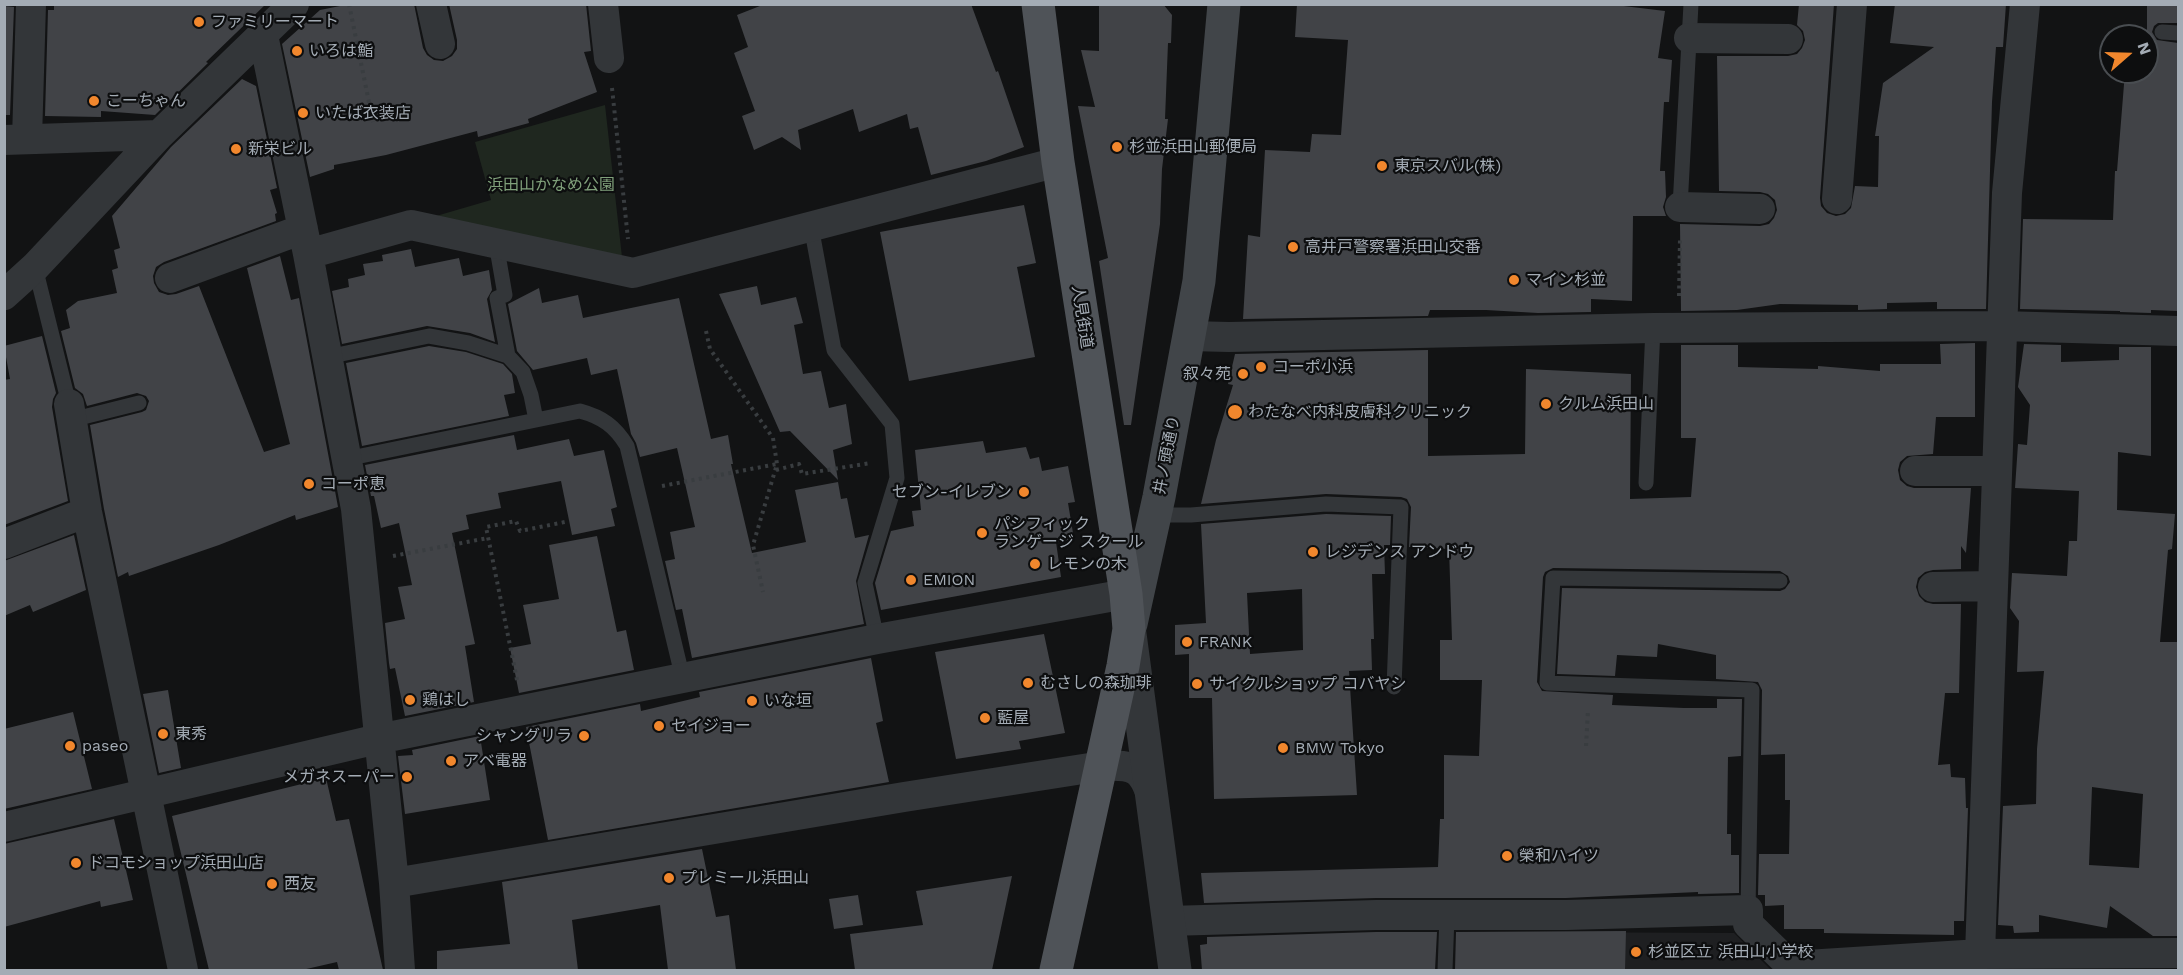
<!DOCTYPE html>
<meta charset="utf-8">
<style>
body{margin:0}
#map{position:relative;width:2183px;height:975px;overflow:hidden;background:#121314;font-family:"Work Sans",sans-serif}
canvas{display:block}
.frame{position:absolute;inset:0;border:6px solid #a4acb5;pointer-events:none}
.north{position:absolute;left:2099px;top:24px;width:60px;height:60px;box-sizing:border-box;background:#0d0e0f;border:2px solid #494d51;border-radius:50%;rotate:70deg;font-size:16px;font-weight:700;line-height:24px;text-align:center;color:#a4acb5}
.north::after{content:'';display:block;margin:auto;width:21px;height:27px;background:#f1872d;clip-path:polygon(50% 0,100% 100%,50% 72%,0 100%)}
</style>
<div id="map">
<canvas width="2183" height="975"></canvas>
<div class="frame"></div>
<div class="north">N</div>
</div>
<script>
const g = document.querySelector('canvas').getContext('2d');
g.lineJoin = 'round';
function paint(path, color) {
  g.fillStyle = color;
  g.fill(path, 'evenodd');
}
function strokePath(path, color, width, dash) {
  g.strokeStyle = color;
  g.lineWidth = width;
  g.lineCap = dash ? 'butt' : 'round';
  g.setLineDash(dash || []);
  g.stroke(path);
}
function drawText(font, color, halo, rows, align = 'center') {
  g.font = font + ' "Work Sans","Noto Sans JP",sans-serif';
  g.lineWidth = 4.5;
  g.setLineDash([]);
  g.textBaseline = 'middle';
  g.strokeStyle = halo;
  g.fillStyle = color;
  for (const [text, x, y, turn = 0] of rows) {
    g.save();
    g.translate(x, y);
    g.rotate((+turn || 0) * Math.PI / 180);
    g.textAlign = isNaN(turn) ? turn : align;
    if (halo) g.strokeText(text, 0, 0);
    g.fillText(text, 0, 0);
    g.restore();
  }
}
paint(new Path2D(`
 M1519,932l215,1 37,37h-253z`), '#1e1f21');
paint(new Path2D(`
 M605,105l18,161 -204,-45 72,-21 -16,-58z`), '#1f271f');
paint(new Path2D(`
 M54,4h212l-60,58 2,1 -53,52 -54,-4v6l-56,-1 3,-106h6z
 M350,4h64l9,44 4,7 7,5 9,1 9,-5 5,-7v-9l-8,-36h137l5,47 -7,1 13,40 -69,27 1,4 -51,14 -1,-6 -91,24 -52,10v4l-24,8 -28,-133 38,-34z
 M765,4h206l25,68 2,-1 26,76 -38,14 -55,14 -13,-48 -8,2 -3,-15 -48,18 -6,-23 -55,21 3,20 -19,-13 -28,13 -12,-34 13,-5 -21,-58 14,-6 -11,-32z
 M1099,4h64l9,11 -1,28h-3l-3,76h3l-6,50 -2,55 -29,201h-7l-25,-164 9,-3 -30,-152 17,1 -14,-57 18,1z
 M1297,4h310l58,7 -7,47 14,2 -3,42h-5l-4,69h5l1,26 -3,10 3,9h-33l-1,85 -41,-2v13l-53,1 -52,-3h-56l-2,6 -185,3 5,-84 12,2 5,-87 45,2 2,-18 29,1 7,-95 -53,-3z
 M1799,4h35l-14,194 1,8 6,7 9,3 9,-2 6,-6 4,-22 23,1 1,-51h-4l8,-53 51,-36 -44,-4 5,-39h111l-3,43h-7l-4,55 -6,207h-49v-7l-50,1v6l-29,1v-5l-78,-1 -43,6 -56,1 -1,-87 80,2 9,-2 5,-6 3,-8 -2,-10 -7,-6 -8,-2 -41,-1 -2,-135h71l9,-2 5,-6 3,-8 -2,-9 -6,-6z
 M2147,4h31v19h-20l-4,3 -2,6 5,8 21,3v268l-27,-1v3l-31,-1v-1l-100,-2 3,-90 90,1 2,-49h2l8,-99h22z
 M4,6l10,1 -4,108h-6z
 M242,79l14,7 21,102 -7,2 7,23 -2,1 1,7 -112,41 -8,5 -3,9 1,7 5,9 9,3 8,-1 23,-8 65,166 26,-8 -43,-176 33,-12 11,44 8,-2 39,209 -42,13 -1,-5 -76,30 -90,31 -1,-4 -10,5 -14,-68 -14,-84 52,-13 4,-2 3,-9 -3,-5 -9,-3 -50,13 -4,-12 -8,-6 -14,-57 9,-3 -4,-18 12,-9 39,-8 -5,-23 6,-2 -4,-18 6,-2 -8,-32 59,-69z
 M1024,205l12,58 -19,4 18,90 -126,24 -29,-149z
 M411,249l4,18 44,-9 4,18 26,-6 3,20 -5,9 8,43 -25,-9 -43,-7 -85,18 -10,-53 17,-4 -1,-8 17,-4 -2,-11 20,-3 -1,-6z
 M757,286l4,19 35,-8 7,26 -9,2 9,49 18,-3 8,37 17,-4 6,40 -19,6 5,30 -48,-49 -10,1 -61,-138z
 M539,288l3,15 36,-8 5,23 96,-20 32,141 17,-4 5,29h-2l21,89 54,-11 -11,-52 43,-8 3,17 6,-1 8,40 14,-3 -13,46 8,43 -172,34 -10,-49 -6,1 -11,-49 10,-2 -5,-27 25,-5 -18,-79 -37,9 -4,-14 -5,-9 -14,-65 -26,6 -4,-17 -54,12 -16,-19 -9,-47z
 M42,336l14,57 -3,6 -1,8 16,94 -64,24v-145l6,-1 -6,-33z
 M1975,343v74h-39l-3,37 -26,2 -7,6 -2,8 2,10 7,6 7,2h57l-5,65 -5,-7v23l-28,1 -8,2 -7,6 -2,9 3,9 6,6 8,2h28l-2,89h-14l-7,72 12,-1 1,13 14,1 1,30h2l-4,113h-10v14l-130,-2v-4h-40v-24l-19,1v-11h-7l1,-41h30l1,-54h-5v-46l-24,1 1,-65 -4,-8 -42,-3v-24l-58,-11 -1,13 -40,-2 -2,21 -58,-2 5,-86 218,3 5,-2 5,-7 -2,-6 -8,-5 -227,-3 -8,4 -2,5 -6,105 5,9 71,4 -1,10 72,3h33v-9h25l-1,57 -13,1 -1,77h4v21h8v38l-41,1v-2l-132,6h-190l-172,5 -3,-30 237,-6 2,-48h4v-64l35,1 3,-76h-42v-40h12l-3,-91 -40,-2 2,-40 -4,-8 -6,-2 -75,-3 -125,10 15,-64 17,-55 -5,-1 7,-30 193,-4v106l97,-2 1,-85 105,5 -1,125 61,-2 5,-59h-15v-93h57v22l80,2v-3l62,5v-7h61l-1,-20z
 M2024,344l37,1v17l58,-2v-13h32v109l-33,-4 -1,58 58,4 -3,35 -4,1 -8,92h18v294h-25l-43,-30 -3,22 -68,-13v17l-25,1 -1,-7 -15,-1 5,-119 33,-2 1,-55 7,-78 -27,1 2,-51 -9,-13 2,-35 55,3 2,-35h8l2,-50 -64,-3 3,-44 9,1 3,-40 -12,-18zM2092,787l51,7 -4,74 -50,-3z
 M429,346l37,6 37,12 9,10 3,19 -11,2 5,21 -147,30 -16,-83z
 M514,435l3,15 52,-11 5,17 30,-6 13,57 -6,2 4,17 -43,9 -11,-54 -63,12 3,15 -35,7 3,14 -17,4 23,111 -10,2 9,56 -69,14 -10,-48 -5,1 -1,-6 -4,-40 20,-4 -7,-32 14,-2 -13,-62 -18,5 -7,-32h-3l-6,-31z
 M983,441l3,12 40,-6 4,12 9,-2 3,14 26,-5 7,36 -7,1 6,36 -18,3 5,35 -180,33 -6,-27 16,-52 23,-5 -2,-15 9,-1 -6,-60z
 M1326,514l65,2 -1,29h-6l1,29h-13l2,65h-3l1,31 -23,1 8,124 -143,4 -2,-101h-23v-44l-14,1v-30l31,-2 -5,-99zM1302,589l1,61 -53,4 -3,-61z
 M74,535l12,55 -53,22 -3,-7 -26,11v-55z
 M597,536l20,96 9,-2 8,40 -115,23 -9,-45 21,-4 -8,-39 36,-6 -10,-54z
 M1044,634l21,99 -46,8 2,8 -65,10 -21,-107z
 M871,658l12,63 -7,2 13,59 -341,58 -22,-113 114,-23 1,7 59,-14 -1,-5z
 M168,690l13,78 -22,5 -16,-79z
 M73,712l19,77 -88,20v-80z
 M480,736l10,64 -85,14 -7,-58 15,-1 -1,-5z
 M326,778l10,43 13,-2 34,151h-44l-2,-8 -35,8h-93l-37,-154z
 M114,819l19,81 -32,7 -1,-6 -96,26v-83z
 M702,849l14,68 13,-2 7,55h-68l-8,-65 -88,15 6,50h-141v-19l73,-7 -8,-62z
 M1012,876l-20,94h-137l-5,-36 73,-9 -7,-34z
 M858,895l5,30 -29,4 -5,-30z
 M1626,931l-1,39h-170l1,-38z
 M1376,932h61l-2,38h-233l-2,-25 7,-1v-7z`), '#414347');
strokePath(new Path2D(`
 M349,4l24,118
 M612,88l16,151
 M1679,296l1,-58
 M706,331l4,18 63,89 4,26 -24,81 10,47
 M776,470l23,-6 3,10 69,-11
 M662,486l115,-22
 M393,556l95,-18
 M517,680l-31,-153 30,-6 4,10 45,-9
 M1586,746l2,-36`), '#393d40', 4, [3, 4.5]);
strokePath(new Path2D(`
 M2162,32l16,1
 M1680,207l11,-203
 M811,226l23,124 58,74 5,54 -32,105 12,56
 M496,243l9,52 -8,3 11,58
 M35,267l34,137
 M327,357l102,-21 39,7 40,13 15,16 8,23 5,25
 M71,420l68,-17
 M346,459l234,-48c22,6 35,15 47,35l56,233
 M1646,483l7,-155
 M1155,515h36l135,-11 75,3 -7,180
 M1748,910l4,-220 -205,-7 6,-105 227,3
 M1445,970l2,-54`), '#333639', 15);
strokePath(new Path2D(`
 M431,4l9,40
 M603,4l6,54
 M263,35l45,219 48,255 38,374 6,87
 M1689,38l99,1
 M27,139l4,-135
 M4,140l155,-5
 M1837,199l15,-195
 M1680,207l80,2
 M308,254l103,-29 222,48 425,-111
 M170,278l133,-49
 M4,295l31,-28 124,-132 135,-131
 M1189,336l40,1 424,-9 348,-2 177,5
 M69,404l18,108 96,458
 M1915,471h81
 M4,544l83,-32
 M1933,587l59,-1
 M4,827l374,-88 499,-100 249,-45
 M394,883l510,-86 198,-31c33,-2 41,2 51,35
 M1169,921l207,-6h190l182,-5v14l43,42 189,-12 198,-1
 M1980,954l27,-761 18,-189`), '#333639', 30);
strokePath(new Path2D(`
 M1130,634l45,336`), '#333639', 33);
strokePath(new Path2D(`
 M1131,624l28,-127 40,-216 25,-277`), '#414549', 33);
strokePath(new Path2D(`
 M1038,4l20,158 68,432 3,35 -6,37 -67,304`), '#4f5358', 33);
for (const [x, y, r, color] of [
 [199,22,6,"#f1872d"],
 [297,51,6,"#f1872d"],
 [94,101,6,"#f1872d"],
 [303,113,6,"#f1872d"],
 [1117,147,6,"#f1872d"],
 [236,149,6,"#f1872d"],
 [1382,166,6,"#f1872d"],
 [1293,247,6,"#f1872d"],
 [1514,280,6,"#f1872d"],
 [1261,367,6,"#f1872d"],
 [1243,374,6,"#f1872d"],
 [1546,404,6,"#f1872d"],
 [1235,412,8,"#f1872d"],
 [309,484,6,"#f1872d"],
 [1024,492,6,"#f1872d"],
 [982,533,6,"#f1872d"],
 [1313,552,6,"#f1872d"],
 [1035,564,6,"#f1872d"],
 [911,580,6,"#f1872d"],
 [1187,642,6,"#f1872d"],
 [1028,683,6,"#f1872d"],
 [1197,684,6,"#f1872d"],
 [410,700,6,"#f1872d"],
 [752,701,6,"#f1872d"],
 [985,718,6,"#f1872d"],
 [659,726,6,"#f1872d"],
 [163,734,6,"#f1872d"],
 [584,736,6,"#f1872d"],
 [70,746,6,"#f1872d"],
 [1283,748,6,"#f1872d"],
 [451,761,6,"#f1872d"],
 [407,777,6,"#f1872d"],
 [1507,856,6,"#f1872d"],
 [76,863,6,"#f1872d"],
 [669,878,6,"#f1872d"],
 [272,884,6,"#f1872d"],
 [1636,952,6,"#f1872d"]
]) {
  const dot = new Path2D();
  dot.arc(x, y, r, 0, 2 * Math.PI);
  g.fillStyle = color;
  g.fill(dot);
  strokePath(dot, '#0d0e0f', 2);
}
drawText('16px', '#a4acb5', '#0d0e0f', [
 ["ファミリーマート",211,22],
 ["いろは鮨",309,51],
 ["こーちゃん",106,101],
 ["いたば衣装店",315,113],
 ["杉並浜田山郵便局",1129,147],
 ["新栄ビル",248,149],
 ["東京スバル(株)",1394,166],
 ["高井戸警察署浜田山交番",1305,247],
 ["マイン杉並",1526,280],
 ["コーポ小浜",1273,367],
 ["叙々苑",1231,374,"right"],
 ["クルム浜田山",1558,404],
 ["わたなべ内科皮膚科クリニック",1248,412],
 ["コーポ恵",321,484],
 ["セブン-イレブン",1012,492,"right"],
 ["パシフィック",994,524],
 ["ランゲージ スクール",994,542],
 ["レジデンス アンドウ",1325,552],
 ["レモンの木",1047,564],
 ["EMION",923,580],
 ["FRANK",1199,642],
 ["むさしの森珈琲",1040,683],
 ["サイクルショップ コバヤシ",1209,684],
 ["鶏はし",422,700],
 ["いな垣",764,701],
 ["藍屋",997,718],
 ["セイジョー",671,726],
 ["東秀",175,734],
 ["シャングリラ",572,736,"right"],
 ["paseo",82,746],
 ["BMW Tokyo",1295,748],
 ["アベ電器",463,761],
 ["メガネスーパー",395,777,"right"],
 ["榮和ハイツ",1519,856],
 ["ドコモショップ浜田山店",88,863],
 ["プレミール浜田山",681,878],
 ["西友",284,884],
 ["杉並区立 浜田山小学校",1648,952]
], 'left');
drawText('16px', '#80a07b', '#0d0e0f', [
 ["浜田山かなめ公園",551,185]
]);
drawText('16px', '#a4acb5', '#0d0e0f', [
 ["人見街道",1082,317,81],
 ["井ノ頭通り",1167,455,-79]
]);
</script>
